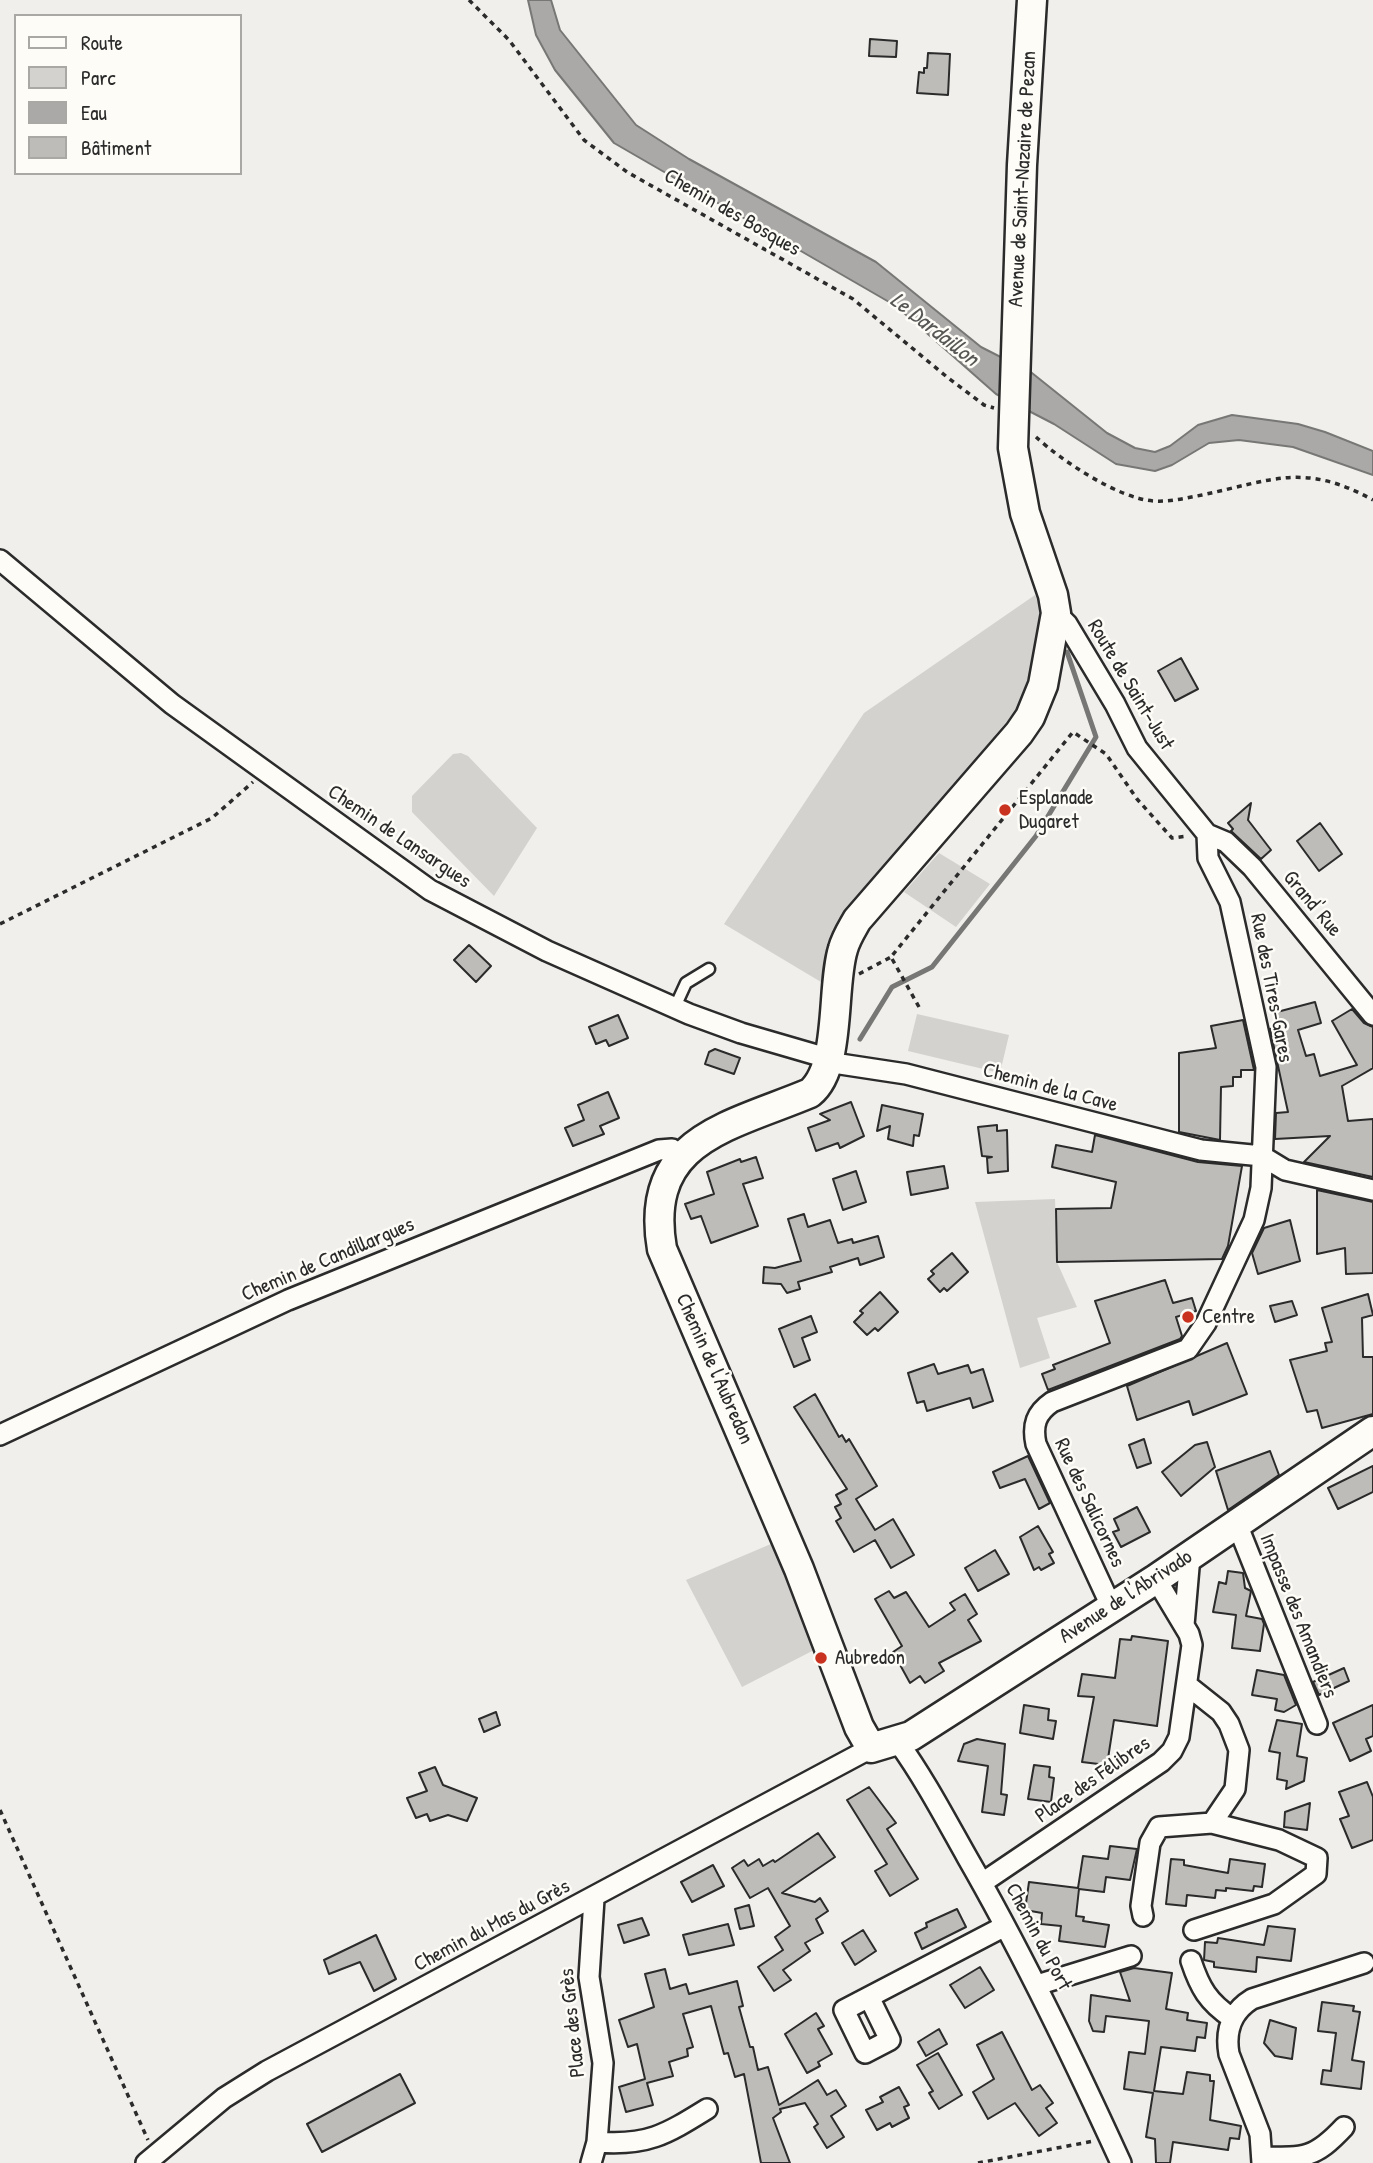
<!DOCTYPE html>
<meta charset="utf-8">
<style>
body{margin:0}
#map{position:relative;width:1373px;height:2163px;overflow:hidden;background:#f0efeb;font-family:"Patrick Hand",sans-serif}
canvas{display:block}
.legend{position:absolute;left:14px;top:14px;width:228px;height:161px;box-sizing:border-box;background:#fdfcf7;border:2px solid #a9a8a5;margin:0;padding:9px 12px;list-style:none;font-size:21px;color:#2b2b2b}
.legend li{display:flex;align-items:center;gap:14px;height:35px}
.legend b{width:35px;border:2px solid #a9a8a5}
</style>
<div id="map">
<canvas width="1373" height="2163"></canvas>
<ul class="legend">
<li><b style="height:9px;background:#fdfcf7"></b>Route</li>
<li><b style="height:19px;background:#d3d2cf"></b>Parc</li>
<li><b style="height:19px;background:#aaa9a7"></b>Eau</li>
<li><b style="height:19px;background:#bdbcb8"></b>Bâtiment</li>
</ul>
</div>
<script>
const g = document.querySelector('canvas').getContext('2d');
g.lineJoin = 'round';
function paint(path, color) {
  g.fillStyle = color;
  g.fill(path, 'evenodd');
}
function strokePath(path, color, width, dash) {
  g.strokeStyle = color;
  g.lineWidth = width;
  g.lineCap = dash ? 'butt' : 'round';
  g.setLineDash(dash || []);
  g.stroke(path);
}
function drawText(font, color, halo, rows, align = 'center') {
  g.font = font + ' "Patrick Hand",sans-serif';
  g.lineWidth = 5;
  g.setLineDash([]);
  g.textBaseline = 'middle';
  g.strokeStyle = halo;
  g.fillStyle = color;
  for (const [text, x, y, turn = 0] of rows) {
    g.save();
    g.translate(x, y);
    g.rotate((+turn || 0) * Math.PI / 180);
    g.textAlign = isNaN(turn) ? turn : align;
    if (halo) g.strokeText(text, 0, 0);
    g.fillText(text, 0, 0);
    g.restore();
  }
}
paint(new Path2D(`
 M1035,595l9,16v20l-27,78 -177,213 -13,29 -6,31 -97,-58 140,-211z
 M461,753l7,3 69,72 -43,68 -82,-84v-16l41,-42z
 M939,853l51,31 -34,43 -52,-35z
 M917,1014l92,21 -9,38 -92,-22z
 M1055,1199l2,63 20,45 -40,11 13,40 -30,10 -45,-166z
 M778,1541l40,107 -76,39 -56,-107z`), '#d3d2cf');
const water = new Path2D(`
 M528,0h23l9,30 76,95 53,34 187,103 105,85 51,26 75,60 28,15 20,4 15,-6 28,-21 34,-10 66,9 27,8 48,19v24l-80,-28 -54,-7 -30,3 -37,22 -17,6 -39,-7 -62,-40 -58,-30 -100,-88 -282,-163 -59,-73 -19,-35z`);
paint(water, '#aaa9a7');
strokePath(water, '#777775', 2);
strokePath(new Path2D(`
 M860,1039l32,-52 40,-20 104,-131 60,-99 -29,-85`), '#777775', 5);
const building = new Path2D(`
 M870,39l27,2 -1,16 -27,-1z
 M928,53l22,1 -2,41 -31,-2 2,-21 5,1v-5h3z
 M1181,658l17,31 -23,12 -17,-30z
 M1251,803l-3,17 23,30 -10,9 -30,-28 2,-2 -5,-6z
 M1320,823l22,31 -23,17 -22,-30z
 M469,945l22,21 -15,16 -22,-22z
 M1315,1002l6,21 -23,7 8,26 8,-2 6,22 37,-11 -25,-44 20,-12 12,14 9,4v41l-31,18 6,35 25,-2v58l-69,-15 26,-26 -55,3 1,-26 12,-1 -18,-83 10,-4 -3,-13z
 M618,1015l10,23 -19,8 -3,-6 -10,4 -7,-17z
 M1243,1020l11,50h-13v7h-8v9l-12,1 -1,53 -41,-8v-79l37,-5 -5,-22z
 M715,1049l25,9 -6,16 -29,-10 4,-12z
 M608,1092l11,26 -19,8 4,8 -31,12 -8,-18 19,-8 -6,-15z
 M851,1102l13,34 -24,12 -2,-5 -22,8 -8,-23 22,-8 -10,-6z
 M882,1105l41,9 -4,22 -5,-1 -1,11 -25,-7 2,-13 -13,5z
 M997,1125v6l10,-1 1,41 -20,2 -1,-15 5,-1 -10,-1 -4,-29z
 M1095,1135l103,27 44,4 -14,80 -6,13 -165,3 -1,-53 55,-1 5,-26 -64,-15 4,-22 36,7z
 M756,1157l7,21 -20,6 15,42 -47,17 -10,-27 -10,3 -6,-15 29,-10 -7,-22 33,-13 1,3z
 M944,1166l4,22 -37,7 -4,-23z
 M856,1171l10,31 -23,8 -10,-31z
 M1317,1190l56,12v71l-27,1 -1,-26 -28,6z
 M804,1214l4,13 22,-7 8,23 14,-4 1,4 25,-7 6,21 -24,8 -2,-7 -28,9 2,5 -34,10 2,7 -13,4 -6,-9 -18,-1 1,-16 11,1 26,-7 -13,-42z
 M1290,1220l10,41 -42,13 -6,-21 12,-25z
 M952,1253l16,19 -21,19 -3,-3 -4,4 -12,-13 6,-5 -3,-3z
 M1165,1280l8,23 19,-5 4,13 -20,6 6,19 -2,3 -132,51 -6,-16 13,-5 -2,-4 57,-22 -15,-42z
 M880,1292l18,20 -20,19 -3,-3 -8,7 -13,-13 9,-9 -3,-2z
 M1368,1294l5,21 -11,3 1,39h10v57l-51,14 -5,-18 -10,2 -17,-52 37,-9 -2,-8 7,-1 -10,-34z
 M1292,1301l5,14 -22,7 -5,-16z
 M811,1316l6,16 -15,6 8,22 -16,7 -15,-38z
 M1227,1343l20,51 -54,21 -4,-14 -52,19 -10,-34z
 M934,1364l4,10 30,-9 3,8 12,-4 10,32 -20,7 -3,-10 -43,13 -3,-10 -7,2 -9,-30z
 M815,1394l24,43 3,-2 4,7 3,-3 28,47 -21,13 19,31 18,-11 21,36 -23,13 -16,-28 -21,12 -18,-31 5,-3 -6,-11 6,-3 -5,-9 11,-6 -53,-82z
 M1144,1439l7,24 -14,5 -8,-23z
 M1207,1442l8,25 -34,29 -19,-24 33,-27z
 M1270,1451l9,24 -51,35 -12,-39z
 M1028,1456l22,47 -11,6 -14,-30 -25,9 -7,-16z
 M1373,1466v26l-35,17 -10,-21z
 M1137,1507l13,25 -29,15 -8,-15 6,-2 -5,-11z
 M1038,1526l15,26 -4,2 5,9 -13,7 -2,-3 -5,3 -14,-33z
 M995,1550l14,24 -31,17 -13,-23z
 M1228,1571l15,2 2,15 6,3 -5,25 16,3 2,5 -4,27 -28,-3 4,-33 -23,-3 6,-30 7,2z
 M889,1591l5,7 12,-6 23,35 26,-17 -5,-7 15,-9 12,20 -9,6 13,21 -42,22 5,8 -19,12 -5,-7 -10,7 -17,-31 9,-6 -27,-47z
 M1132,1636l36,5 -11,85 -43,-6 -7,45 -25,-3 12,-65 -16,-1 4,-22 33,4 5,-39 11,1z
 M1344,1668l5,13 -30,14 -6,-13z
 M1257,1670l27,5 12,30 -12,7 -9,-2 2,-11 -25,-4z
 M1024,1705l25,4 -1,11 8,1 -3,18 -33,-6z
 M1373,1705v31l-7,3 5,12 -21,10 -17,-38z
 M496,1712l4,13 -16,7 -5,-13z
 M1277,1720l25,4 -5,32 10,2 -3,23 -18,8 1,-8 -10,-2 3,-26 -11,-2z
 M977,1739l28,5 -4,50 6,1 -3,20 -22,-3 6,-46 -30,-5 6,-17z
 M1034,1765l16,2 -1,10 5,1 -3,24 -23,-3z
 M435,1767l8,18 34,13 -10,23 -19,-6 -18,6 -3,-7 -11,4 -9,-20 20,-7 -8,-18z
 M1367,1782l6,15v43l-21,8 -12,-29 9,-3 -10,-24z
 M869,1787l27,36 -9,6 31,50 -28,17 -15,-25 12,-7 -40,-64z
 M1310,1803l-3,27 -23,-3 1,-15z
 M818,1833l17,24 -53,36 33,9 5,-4 8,13 -12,8 7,14 -18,10 5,8 -27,19 8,10 -17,11 -16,-24 25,-17 -8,-13 15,-11 -22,-38 -18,10 -18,-30 12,-8 4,6 11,-7 4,7 10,-6 2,2z
 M1110,1846l27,3 -7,31 -24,-3 -2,15 -25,-3 -3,27 8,1 -1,4 26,4 -4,22 -46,-6 2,-15 -20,-2 1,-11 -17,-3 4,-28 49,6 5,-32 25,3z
 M1171,1859l13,1v5l44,8 2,-14 35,5 -3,23 -8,-1 -1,5 -27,-3v3l-10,-1 -1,8 -28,-3 -1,11 -20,-2z
 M713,1865l11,21 -32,16 -11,-20z
 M749,1905l5,21 -14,3 -5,-20z
 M957,1909l9,18 -44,22 -7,-16 12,-6 -1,-4z
 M642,1918l7,17 -25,8 -6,-18z
 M728,1924l6,21 -45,10 -6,-20z
 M1268,1926l27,3 -4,32 -34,-4 -1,15 -42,-5v-5l-10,-2 1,-18 12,1 1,-5 46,7z
 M863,1930l13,21 -21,14 -13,-22z
 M376,1935l20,44 -22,12 -14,-29 -31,12 -5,-14z
 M980,1967l14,23 -29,18 -15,-23z
 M1134,1968l38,5 -6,36 22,4 -1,7 20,3 -2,15 -8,-1 -2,14 -34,-4 -7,44 29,3 4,-22 23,3v6h4l-4,39 31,6 -2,13 -9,-1 -2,12 -55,-8 -3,21h-14l-1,-24 -9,-2 7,-44 -29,-4 5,-37 16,2 4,-33 -43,-5 -2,16 -11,-1 -4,-10 2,-26 39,6 -10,-29z
 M665,1969l5,20 16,-5 3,10 48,-13 6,25 -4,1 11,40h3l5,23 10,-3 11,38 39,-25 9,15 9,-5 10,16 -15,10 13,21 -17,11 -13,-21 4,-3 -13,-21 -25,6 1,3 -8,6 17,45h-29l-17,-89 -9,3 -7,-24 -4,1 -13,-48 -28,8 10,33 -6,2 1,7 -19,6 4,14 -26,7 6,22 -27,7 -7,-25 26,-8 -8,-35 -9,3 -9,-27 35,-13 -9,-33z
 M1322,2002l32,4 -1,5 7,1 -8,48 12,2 -3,27 -40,-5 2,-14 8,1 5,-38 -18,-2z
 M816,2013l8,13 -6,3 14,25 -14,8 2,4 -13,7 -22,-39z
 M1270,2020l26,8 -4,31 -17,-3 -11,-13z
 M939,2029l8,15 -21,12 -8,-14z
 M1002,2032l30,58 8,-5 13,18 -7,5 11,15 -18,13 -24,-33 -27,16 -15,-27 21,-13 -17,-34z
 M938,2053l24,42 -23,14 -10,-16 4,-2 -16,-26z
 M400,2074l15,29 -93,49 -15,-28z
 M899,2087l10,18 -5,2 5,11 -17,9 -2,-4 -13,7 -11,-20 17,-8 -3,-5z`);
paint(building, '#bdbcb8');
strokePath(building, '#2b2b2b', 2);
const lane = new Path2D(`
 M675,1007l11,-24 23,-14`);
const street = new Path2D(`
 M0,560l172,144 258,186 117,61 142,63 52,19 86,25
 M1056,613l11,11 48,80 22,44 70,86 19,8 26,25 121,148
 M827,1062l79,12 295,76 61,6 23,14 88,20
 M0,1435l288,-135 371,-150 13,-1 8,7
 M1237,1524l80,200
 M1111,1606l-75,-162c-4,-19 0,-31 16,-42l136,-53 18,-26 48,-103 7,-32 5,-121 -36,-165 -22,-44 -1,-24
 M1184,1625l6,-69
 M1187,1685l34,27 8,12 10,26 -4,39 -23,34
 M898,1742c26,36 47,76 69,115 57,99 106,201 154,306
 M982,1883l179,-121 11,-11 7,-14 13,-92 -3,-11 -33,-55
 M1143,1916l-2,-10 9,-63 9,-16 53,-4 67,17 38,18 -1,16 -42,30 -80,26
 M1191,1961c9,27 17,41 41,57
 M1037,1985l94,-29
 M869,1997l21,43 -25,13 -21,-43 161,-84
 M597,2142c50,4 68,-7 110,-33
 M1264,2157c41,1 51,1 80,-30
 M146,2163l78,-65 43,-27 604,-323
 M591,2163l6,-21 6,-79 -14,-86 5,-78
 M1262,2163l-2,-29 -31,-80c-4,-23 2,-42 23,-55l112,-36`);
const secondary = new Path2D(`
 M1032,0l-10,165 -9,283 12,65 28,82 3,18 -13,72 -13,32 -11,16 -162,187c-5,9 -11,18 -14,29 -12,38 -1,118 -33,144 -81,34 -167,46 -148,156l137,320 60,158 12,21 40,-12 245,-157 217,-148`);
strokePath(lane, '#2b2b2b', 15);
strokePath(street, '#2b2b2b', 24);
strokePath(secondary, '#2b2b2b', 33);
strokePath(new Path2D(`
 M469,0l40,40 75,100 43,32 226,127 94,78 37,28 10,3
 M1036,437c26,24 83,62 118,64 16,1 32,-3 48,-6 71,-15 102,-33 171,5
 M0,924l212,-106 41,-36
 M859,974l32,-17
 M919,1007l-28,-50 182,-225 33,22 31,45 35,39 16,-2
 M0,1810l148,330
 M978,2163l116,-22`), '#2b2b2b', 3.5, [5, 5]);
strokePath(lane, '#fdfcf7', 10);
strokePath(street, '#fdfcf7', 19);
strokePath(secondary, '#fdfcf7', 28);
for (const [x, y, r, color] of [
 [1005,810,7,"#c8321e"],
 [1188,1317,7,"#c8321e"],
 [821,1658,7,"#c8321e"]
]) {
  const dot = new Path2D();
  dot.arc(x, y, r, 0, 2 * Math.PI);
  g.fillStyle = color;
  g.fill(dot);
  strokePath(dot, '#fdfcf7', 2.5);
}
drawText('21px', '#2b2b2b', '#fdfcf7', [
 ["Avenue de Saint-Nazaire de Pezan",1023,179,-87],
 ["Chemin des Bosques",732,213,30],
 ["Route de Saint-Just",1130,685,59],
 ["Chemin de Lansargues",399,837,34],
 ["Grand' Rue",1312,904,50],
 ["Rue des Tires-Gares",1271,988,79],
 ["Chemin de la Cave",1050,1088,15],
 ["Chemin de Candillargues",328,1260,-23],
 ["Chemin de l'Aubredon",714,1369,66],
 ["Rue des Salicornes",1089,1503,65],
 ["Avenue de l'Abrivado",1126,1597,-33],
 ["Impasse des Amandiers",1298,1616,68],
 ["Place des Félibres",1093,1780,-35],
 ["Chemin du Mas du Grès",492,1926,-28],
 ["Chemin du Port",1038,1937,62],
 ["Place des Grès",573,2023,-96]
]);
drawText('21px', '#2b2b2b', '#fdfcf7', [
 ["Esplanade",1019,798],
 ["Dugaret",1019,822],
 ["Centre",1202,1317],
 ["Aubredon",835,1658]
], 'left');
drawText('italic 23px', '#575756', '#fdfcf7', [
 ["Le Dardaillon",934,330,38]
]);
</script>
